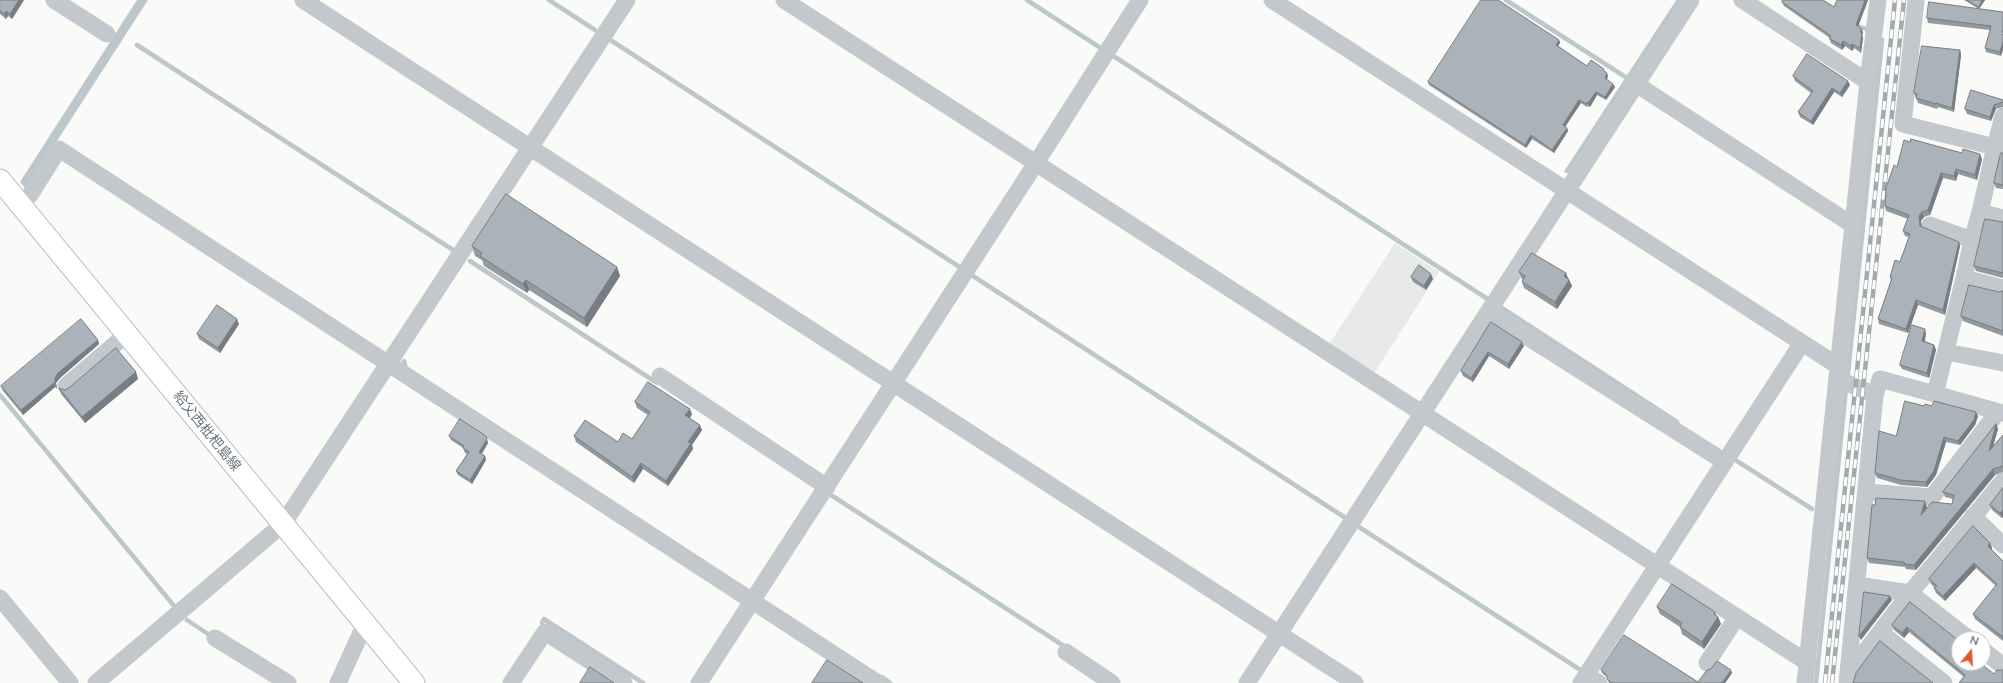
<!DOCTYPE html>
<meta charset="utf-8">
<style>
body{margin:0}
#map{position:relative;width:2003px;height:683px;overflow:hidden;background:#fafaf8;font-family:Lato,sans-serif}
canvas{display:block}
.north{position:absolute;left:1951px;top:631px;width:40px;height:40px;box-sizing:border-box;background:#fff;border:1px solid #c1c8cd;border-radius:50%;rotate:18deg;font-size:11px;font-weight:700;line-height:16px;text-align:center;color:#657683}
.north::after{content:'';display:block;margin:auto;width:14px;height:18px;background:#e4572e;clip-path:polygon(50% 0,100% 100%,50% 72%,0 100%)}
</style>
<div id="map">
<canvas width="2003" height="683"></canvas>
<div class="north">N</div>
</div>
<script>
const g = document.querySelector('canvas').getContext('2d');
g.lineJoin = 'round';
function paint(path, color) {
  g.fillStyle = color;
  g.fill(path, 'evenodd');
}
function strokePath(path, color, width, dash) {
  g.strokeStyle = color;
  g.lineWidth = width;
  g.lineCap = dash ? 'butt' : 'round';
  g.setLineDash(dash || []);
  g.stroke(path);
}
function drawText(font, color, halo, rows, align = 'center') {
  g.font = font + ' Lato,"Noto Sans JP",sans-serif';
  g.lineWidth = 4;
  g.setLineDash([]);
  g.textBaseline = 'middle';
  g.strokeStyle = halo;
  g.fillStyle = color;
  for (const [text, x, y, turn = 0] of rows) {
    g.save();
    g.translate(x, y);
    g.rotate((+turn || 0) * Math.PI / 180);
    g.textAlign = isNaN(turn) ? turn : align;
    if (halo) g.strokeText(text, 0, 0);
    g.fillText(text, 0, 0);
    g.restore();
  }
}
paint(new Path2D(`
 M1395,243l44,29 -66,103 -45,-29z`), '#e8e9e9');
paint(new Path2D(`
 M137,0h11l-122,189 -6,-7z`), '#bbc7cb');
strokePath(new Path2D(`
 M549,0l46,30
 M1027,0l72,47
 M1506,0l121,78
 M1853,24l13,5
 M612,41l346,225
 M137,45l316,205
 M1115,57l371,241
 M1567,171l112,-171
 M470,261l187,122
 M973,276l371,241
 M1502,308l175,114
 M404,361l2,8
 M1848,374l34,-334
 M0,395l175,212
 M1737,461l75,48
 M831,495l236,153
 M1359,527l220,142
 M187,620l24,16
 M542,623l2,-4 99,64
 M882,677l8,6
 M1816,683l30,-294`), '#bbc7cb', 4.5);
const major = new Path2D(`
 M0,180l414,503`);
strokePath(major, '#b5babe', 23);
strokePath(new Path2D(`
 M54,0l53,34
 M303,0l1052,683
 M784,0l1024,663
 M1272,0l566,366
 M1742,0l126,82 -63,601
 M1916,0l-13,124 92,23 8,-31
 M1868,82l10,-82
 M1636,84l218,142
 M20,204l10,-9 29,-46 819,534
 M1980,212l23,6
 M1930,225l42,15
 M1964,278l39,10
 M1488,312l237,150
 M1946,352l57,11
 M660,376l167,111
 M1838,379l37,16 5,-16 55,15 29,-116 8,-38 8,-28 15,-65 8,1
 M66,386l61,-52
 M1935,394l68,19
 M1866,492l66,5 66,-85
 M1973,516l30,29
 M1857,585l53,8 59,46
 M0,598l70,85
 M1880,632l64,51
 M215,638l73,45
 M1983,650l20,16
 M1066,652l46,31
 M1707,663l30,-46
 M1848,674l62,-81 93,-112
 M1586,675l13,8
 M96,683l187,-159 344,-524
 M338,683l27,-59
 M511,683l34,-51 79,51
 M699,683l337,-520 104,-163
 M1247,683l444,-683
 M1581,683l221,-340
 M1847,683l28,-288`), '#c3c8cc', 17);
strokePath(major, '#fff', 21);
const rail = new Path2D(`
 M1825,683l70,-683
 M1832,683l72,-683`);
strokePath(rail, '#a2aab0', 4.5);
strokePath(rail, '#fff', 3, [9]);
paint(new Path2D(`
 M0,0h24l-12,19 -4,-3 -2,3 -6,-5z
 M1868,0l-10,27 5,6 -1,2 1,3 -2,15 -7,-5 -2,3 -7,-5 -3,4 -11,-7 -2,-5h1l-46,-32 -2,-4 52,5z
 M1964,0h21l-6,9 24,3 -2,44 -15,-4 -1,-4 5,-18 -62,-7 -1,-5 52,-9z
 M1559,40l1,3 -2,3 29,20 18,5 3,5 -1,3 8,8 -9,13 -9,-5 -7,12 -2,-1 -1,1 -6,-4 -16,24 2,1 1,3 -14,22 -22,-14 -6,9 -97,-63 -1,-3z
 M1960,50l1,5 -7,57 -16,-5 -1,2 -19,-6 -4,-10z
 M1793,76l57,9 -8,12 -8,-5 -21,33 -13,-8 -2,-5 13,-19 -16,-12z
 M2003,100v7l-7,2 -5,12 -24,-7 -2,-5z
 M1910,142l72,17 -5,21 -19,-6 -2,7 -13,-3 -13,37 -6,2 -3,4 1,6 37,15 1,4 -15,69 -27,-10 -10,28 -29,-9 -1,-5 13,-38 -1,-4 10,-15 9,-25 -4,-1 -2,-5 5,-12 -22,-8 -1,-5 12,-39z
 M2003,153v36l-7,-1 -2,-5z
 M2003,222v56l-27,-7 -2,-5z
 M472,246l145,21 3,9 -33,51 -58,-37 -2,3 -43,-27 -2,-6 -7,-4z
 M1519,272l47,1 6,13 -15,23 -33,-21 -2,-6 1,-2 -1,-1z
 M1411,277l22,2 -7,11 -13,-8z
 M2003,291v45l-40,-15 -2,-5 38,-24z
 M1491,322l33,24 -15,23 -20,-13 -16,26 -10,-6 -2,-5z
 M239,324l-19,29 -21,-14 -2,-5z
 M1926,333l-1,8 9,4 2,5 -7,28 -27,-9 -2,-4z
 M98,340l1,4 -39,34 -4,5 1,6 -2,-2 -32,28 -20,-24 -2,-5z
 M136,372l2,7 -53,44 -24,-29 -2,-6 6,2z
 M635,402l57,12 -2,4 12,12 -10,15 1,4 -25,37 -25,-17 -9,14 -58,-41 -2,-6 44,6 14,-3 16,-24 -11,-7z
 M1924,406h8l46,10 -3,9 -15,20 -14,-3 -10,33 -9,12 -26,-2 -24,-7 -2,-5 21,-37z
 M1996,424l2,5 -5,17 10,-11v37l-8,3 -79,95 -10,-1 -1,-2 -36,-4 -2,-5 8,-53 52,2 -1,1 26,-4 1,-5 -8,-2 -2,-5z
 M449,436l39,7 -6,11 3,2 1,4 -14,24 -14,-9 -2,-4 11,-17 -2,-1 -2,-5 -12,-8z
 M2003,488v29l-1,1 -10,-8 -2,-5z
 M1990,543l2,5 -1,1 12,12v80l-28,-22 -2,-5 23,-28 -20,-18 -31,33 -9,-8 -2,-5h1l-4,-4 -2,-5z
 M1910,602l49,61 35,11 9,9 -39,-6 -55,-45 -5,6 -10,-8 -2,-5z
 M1657,607l60,9 1,1 3,7 -17,25 -22,-15 -2,-7 -20,-13z
 M1601,670l97,12 34,-9 -7,10h-116l-2,-6 -5,-4z`), '#929a9f');
paint(new Path2D(`
 M19,0h5l-12,19 -2,-5z
 M1865,0h3l-11,29 -1,-4z
 M1982,0h3l-6,9v-2z
 M6,11l2,5 -2,3 -1,-5z
 M1862,29l1,4 -1,2 1,3 -2,15 -1,-5v-16z
 M1559,40l1,3 -3,5 -1,-3z
 M1843,41l2,5 -3,4 -1,-5z
 M2003,41v9l-2,6 -1,-4z
 M1852,44l2,4 -2,3 -1,-5z
 M1960,50l1,5 -7,57 -2,-4z
 M1607,73l1,3 -2,5 -1,-3z
 M1848,81l2,4 -8,12 -2,-4z
 M1613,84l2,3 -9,13 -1,-3z
 M1832,88l2,4 -21,33 -2,-4z
 M1596,92l1,3 -7,12 -2,-4z
 M1579,100l2,3 -17,25 -1,-3z
 M1994,105l2,4 -5,12 -1,-4z
 M1567,128l1,3 -14,22 -2,-3z
 M1531,135l1,4 -6,9 -1,-3z
 M1980,154l2,5 -5,21 -2,-5z
 M1956,169l2,5 -2,7 -2,-5z
 M1941,173l2,5 -13,37 -2,-5z
 M1922,212l2,5 -3,4 1,10 -2,-5 -1,-10z
 M1959,242l1,4 -15,69 -2,-5z
 M617,267l3,9 -33,51 -3,-9z
 M1566,273l2,7 -4,-4z
 M1431,274l2,5 -7,11 -2,-4z
 M526,280l3,10 -2,3 -4,-9z
 M1569,280l3,6 -15,23 -2,-7z
 M1916,300l2,5 -10,28 -2,-4z
 M237,319l2,5 -19,29 -2,-5z
 M1925,329l1,4 -2,12 -2,-4z
 M98,340l1,4 -39,34 -4,5 1,6 -2,-5v-6l3,-5z
 M1522,342l2,4 -15,23 -1,-5z
 M1934,345l2,5 -7,28 -2,-5z
 M1488,352l1,4 -16,26 -2,-4z
 M136,372l2,7 -53,44 -3,-6z
 M54,383l1,4 -32,28 -2,-5z
 M690,409l2,5 -4,7 -3,-6z
 M1976,412l2,4 -3,9 -15,20 -2,-4z
 M1996,424l2,5 -8,28 -1,-6z
 M700,425l2,5 -10,15 1,4 -25,37 -2,-5 22,-39z
 M1944,437l2,5 -10,33 -9,12 -1,-5z
 M487,439l1,4 -8,13 -1,-4z
 M485,456l1,4 -14,24 -2,-4z
 M641,463l2,6 -9,14 -2,-6z
 M1993,469l2,6 -79,95 -2,-5z
 M1925,501l2,6 -4,13 -2,-5z
 M2003,510v7l-1,1 -2,-5z
 M1990,543l2,5 -2,3 -2,-5z
 M1974,563l2,5 -31,33 -2,-5z
 M1890,596l2,4 -31,40 -2,-4z
 M1715,612l2,6 1,-1 3,7 -17,25 -2,-7z
 M1907,627l2,5 -5,6 -2,-5z
 M1731,670l1,3 -7,10h-3z`), '#777d82');
const building = new Path2D(`
 M0,0h19l-9,14 -4,-3 -1,3 -5,-3z
 M1481,0h17l61,40 -3,5 31,21 4,-6 13,9 -1,1 4,3 -2,5 8,6 -8,13 -9,-5 -8,11 -1,-1 -1,2 -7,-4 -16,25 4,3 -15,22 -21,-15 -6,10 -97,-63z
 M1783,0h40l11,7 3,-7h28l-9,25 6,4 -2,3 2,1 -2,15 -8,-4 -1,2 -8,-5 -2,4 -12,-7 2,-2 -49,-34z
 M1967,0h15l-3,7z
 M1929,2l74,10v17l-1,5 1,1v6l-3,11 -15,-4 6,-22 -64,-8z
 M1922,46l38,4 -8,58 -16,-5v1l-20,-6 1,-4 -3,-1z
 M1807,54l41,27 -8,12 -8,-5 -21,33 -13,-9 15,-21 -20,-15z
 M1971,90l32,10v2l-9,3 -4,12 -25,-8z
 M1911,139l51,14 1,-4 17,5 -5,21 -19,-6 -2,7 -13,-3 -13,37 -6,2 -3,4 1,10 39,16 -16,68 -27,-10 -10,29 -28,-10 14,-41 -2,-1 5,-17 5,2 10,-28 -7,-3 6,-16 -24,-9 1,-18 8,-23 3,2 7,-27 6,2z
 M2001,153h2v32l-9,-2z
 M506,194l111,73 -33,51 -58,-38 -3,4 -43,-28 2,-3 -10,-7z
 M1985,219l18,3v51l-29,-7z
 M1532,253l34,20 -2,3 5,4 -14,22 -33,-20 3,-6 -6,-4z
 M1419,265l12,9 -7,12 -13,-9z
 M1969,285l30,7 4,-1v40l-42,-15z
 M217,305l20,14 -19,29 -21,-14z
 M81,319l17,21 -40,33 -3,5v6l-1,-1 -33,27 -20,-24z
 M1491,322l31,20 -14,22 -20,-12 -17,26 -10,-7z
 M1912,325l13,4 -3,12 12,4 -7,28 -27,-8z
 M116,348l20,24 -54,45 -23,-29 6,2 5,-3z
 M648,382l42,27 -5,6 15,10 -12,17 3,1 -25,38 -25,-18 -9,14 -58,-41 11,-16 33,22 5,-9 9,6 18,-27 -15,-10z
 M1905,401l19,5 1,-2 7,2 2,-5 42,11 -2,8 -16,21 -14,-4 -10,34 -8,11 -26,-2 -25,-7 4,-42 17,5z
 M460,419l26,17 1,3 -8,13 6,4 -15,24 -14,-9 13,-19 -6,-4 1,-2 -15,-10z
 M1996,424l-7,27 14,-16v31h-1l-9,3 -79,96 -10,-1v-2l-37,-4 5,-53h3l1,-7 49,3 -4,14 11,-13 20,2 2,-9 -11,-3z
 M2003,488v22l-3,3 -10,-8z
 M1973,526l17,17 -2,3 15,15v76l-30,-23 24,-30 -23,-21 -31,33 -9,-8 3,-2 -8,-7z
 M1672,584l43,28 -1,2 4,3 -16,25 -22,-15 2,-4 -25,-16z
 M1864,592l26,4 -31,40z
 M1910,602l49,39v22h21l14,11 3,-4h6v13h-44l6,-8 -58,-48 -5,6 -10,-8z
 M1624,635l74,47 9,-12 4,-1 6,-8 14,9 -9,13h-110l-4,-3 -2,-5 -5,-5z
 M1880,641l53,42h-80l3,-10z
 M827,660l36,23h-51z
 M590,667l24,16h-34z`);
paint(building, '#aab3b9');
strokePath(building, '#777d82', 1);
drawText('14px', '#657683', '#fff', [
 ["給父西枇杷島線",207,431,51]
]);
</script>
